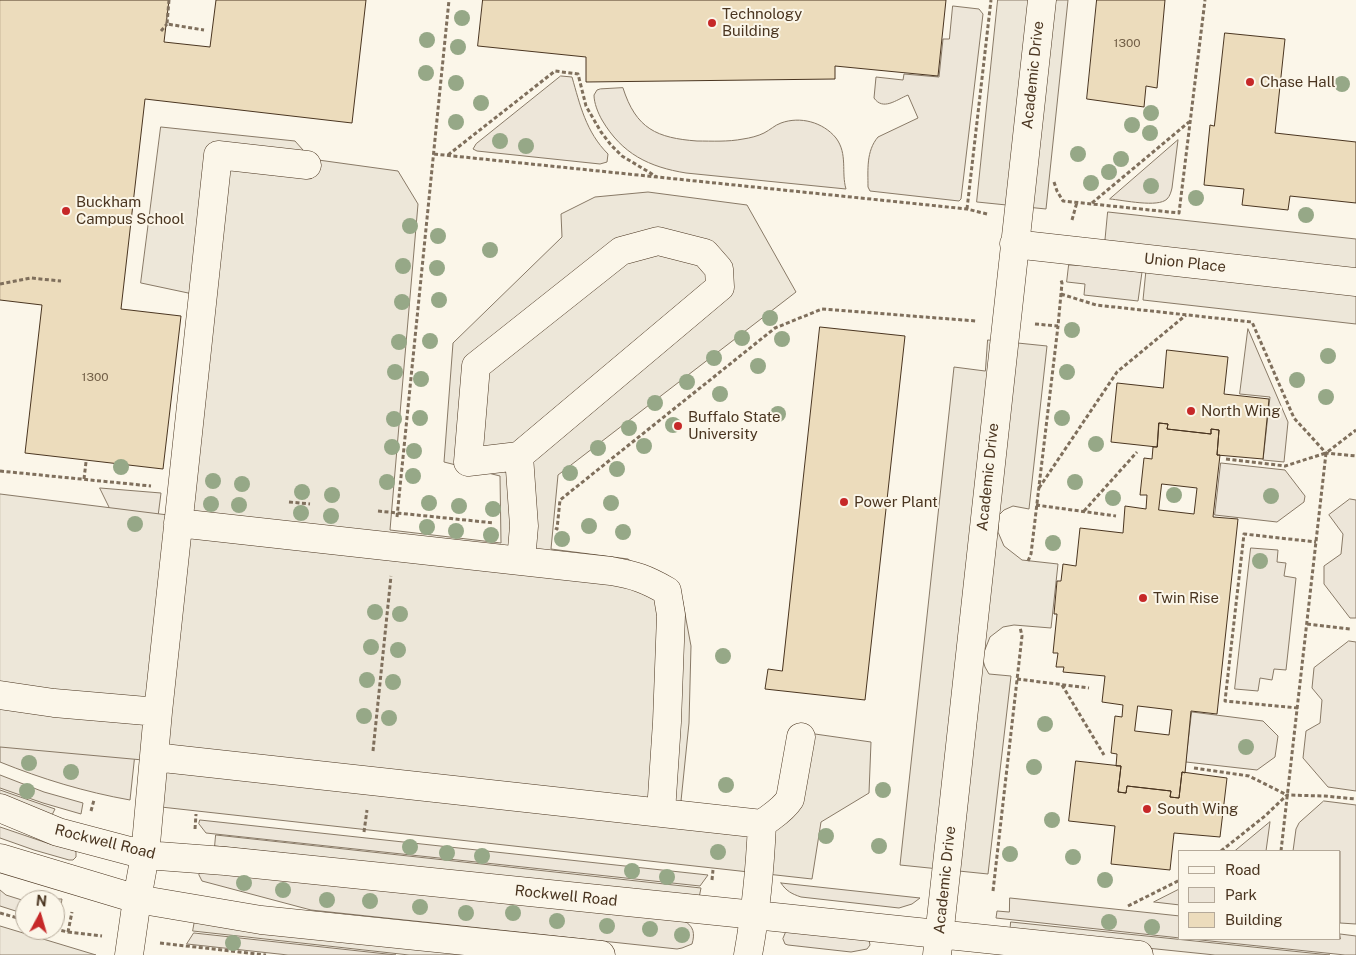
<!DOCTYPE html>
<style>
body{margin:0}
#map{position:relative;width:1356px;height:955px;overflow:hidden;background:#fbf6e9;font-family:"Public Sans",sans-serif}
canvas{display:block}
.legend{position:absolute;left:1178px;top:850px;width:162px;height:90px;box-sizing:border-box;background:#fbf6e9;border:1px solid #b4a999;margin:0;padding:6px 9px;list-style:none;font-size:15px;color:#4a3520}
.legend li{display:flex;align-items:center;gap:10px;height:25px}
.legend b{width:25px;border:1px solid #b4a999}
.north{position:absolute;left:15px;top:890px;width:50px;height:50px;box-sizing:border-box;background:#fbf6e9;border:1px solid #b4a999;border-radius:50%;rotate:6deg;font-size:14px;font-weight:700;line-height:20px;text-align:center;color:#4a3520}
.north::after{content:'';display:block;margin:auto;width:18px;height:22px;background:#c62828;clip-path:polygon(50% 0,100% 100%,50% 72%,0 100%)}
</style>
<div id="map">
<canvas width="1356" height="955"></canvas>
<ul class="legend">
<li><b style="height:6px;background:#fbf6e9"></b>Road</li>
<li><b style="height:14px;background:#ede6d9"></b>Park</li>
<li><b style="height:14px;background:#ecdcbc"></b>Building</li>
</ul>
<div class="north">N</div>
</div>
<script>
const g = document.querySelector('canvas').getContext('2d');
g.lineJoin = 'round';
function paint(path, color) {
  g.fillStyle = color;
  g.fill(path, 'evenodd');
}
function strokePath(path, color, width, dash) {
  g.strokeStyle = color;
  g.lineWidth = width;
  g.lineCap = dash ? 'butt' : 'round';
  g.setLineDash(dash || []);
  g.stroke(path);
}
function drawText(font, color, halo, rows, align = 'center') {
  g.font = font + ' "Public Sans",sans-serif';
  g.lineWidth = 4;
  g.setLineDash([]);
  g.textBaseline = 'middle';
  g.strokeStyle = halo;
  g.fillStyle = color;
  for (const [text, x, y, turn = 0] of rows) {
    g.save();
    g.translate(x, y);
    g.rotate((+turn || 0) * Math.PI / 180);
    g.textAlign = isNaN(turn) ? turn : align;
    if (halo) g.strokeText(text, 0, 0);
    g.fillText(text, 0, 0);
    g.restore();
  }
}
const green = new Path2D(`
 M953,6l26,3 4,5 -22,185 -2,2 -89,-10 -2,-4c0,-17 -2,-36 10,-50l40,-19 -10,-23c-12,5 -25,16 -34,3l2,-21 27,3 1,-6 35,3 4,-38h6z
 M561,76l11,1c8,28 14,55 36,77l-1,8 -7,2 -123,-13 -4,-2 3,-5z
 M623,88c13,41 34,50 74,53 15,0 31,1 46,-2 7,-1 15,-3 21,-6 6,-3 11,-8 17,-10 19,-7 42,-1 55,15 12,16 5,34 10,51l-160,-16c-37,-6 -64,-19 -84,-53 -4,-7 -8,-17 -8,-25l3,-5 3,-1z
 M1178,140l-6,48c-1,4 -2,8 -5,11 -9,9 -44,1 -57,0z
 M1069,265h15l58,7 -4,29 -54,-6 1,-11 -18,-2z
 M1248,329l40,93 -4,40 -21,-2 7,-63 -30,-3z
 M1221,463l64,7 20,26 -1,6 -27,20 -62,-7z
 M100,488l61,5 -6,47 -28,3z
 M1350,499l6,1v118h-6l-26,-34v-18l17,-12 2,-20 -14,-19z
 M1251,548l27,2 -1,12 9,1 -2,13 12,2 -10,92 -12,-1 -2,11 -12,-2 -2,13 -23,-2z
 M1349,641l7,1v149l-28,-4 -25,-29 3,-27 14,-8 2,-23 -10,-12 2,-20z
 M1192,712l71,9 15,15 -3,21 -18,13 -71,-8z
 M137,735l-7,65c-45,-8 -88,-21 -130,-38v-24z
 M0,775l44,17 39,11 -2,11 -38,-11 -43,-15z
 M1324,801l32,4v119l-16,-1v-72h-47l3,-22 3,-6z
 M200,820l508,55 -8,11 -494,-53 -7,-9z
 M1270,822l-4,29h-31z
 M0,827l50,17 24,6 2,2v5l-3,3h-4l-35,-10 -34,-12z
 M201,871l483,50c10,5 11,13 8,23l-10,4 -5,1 -366,-39 -109,-29 -3,-6z
 M781,883l139,15 -8,6 -13,4 -98,-11c-9,-3 -15,-6 -20,-14z
 M1180,889v16l-26,-3z
 M0,890l6,5 19,6v13l-25,-8z
 M1010,898l170,18v22l-184,-20 1,-7 12,1z
 M57,899h5l-2,13 -5,6v-18h-1z
 M786,932h4l79,8 1,5 -3,4 -16,3 -63,-7 -3,-1 -2,-5z
 M194,933l202,22h-108l-101,-11z
 M1340,934l16,2v19h-11l-154,-16h149z`);
paint(green, '#ede6d9');
strokePath(green, '#887966', 1);
const parking = new Path2D(`
 M998,0h70l-22,209 -69,-7z
 M161,127l134,14 16,18 87,12 20,33 -28,326 111,13 -1,-67 -56,-14 9,-119 109,-106 -1,-23 34,-17 53,-5 99,13 49,87 -238,183 -7,74 77,10 54,39 9,48 -2,77 -8,78 55,29 46,-19 12,-80 77,11 -2,51 -48,29 -9,57 -651,-72 46,-510 -66,-14z
 M1108,212l248,27v85l-213,-24 3,-30 -43,-5z
 M988,340l59,6 -18,163 -16,-3 -9,4 -5,5 -1,17 6,14 18,14 36,4 -7,64 -37,-3 -11,2 -13,10 -8,20 3,10 4,7 22,2 -23,198 -88,-9 54,-498 31,4z
 M0,494l168,21 -25,245 -143,-13z
 M0,790l55,19 -5,10 -50,-19z
 M216,835l485,53 -2,10 -484,-52z
 M195,920l324,35h-110l-216,-24z
 M1011,922l319,33h-115l-205,-21z
 M0,926l96,29h-96z`);
paint(parking, '#ede7d9');
strokePath(parking, '#887966', 1);
const building = new Path2D(`
 M0,0h169l-5,42 46,5 6,-47h150l-14,123 -207,-24 -24,210 60,7 -18,153 -138,-16 17,-148 -42,-5z
 M483,0h463l-8,76 -103,-10v13l-249,3v-25l-108,-11z
 M1097,0h68l-8,88 -11,-2 -2,21 -57,-8z
 M1225,33l60,6 -10,94 81,9v61l-66,-7 -2,14 -46,-5 2,-16 -40,-4 6,-60 4,1z
 M820,327l85,9 -40,364 -100,-11 3,-20 14,2z
 M1167,350l61,7 -4,37 45,5 -6,60 -46,-4 2,-25 -8,-1v5l-44,-5 1,-5 -9,-1 -2,24 -46,-5 6,-59 46,5z
 M1159,423l9,1 -1,5 44,5v-5l8,1 -2,25h3l-7,62 25,2 -21,195 -26,-3 -6,62 -3,-1 -3,26 -9,-1 1,-6 -44,-5 -1,7 -8,-1 3,-26h-5l1,-12 -6,-1 4,-37 7,1 1,-12 -21,-3 3,-26 -42,-4 1,-5h-8l2,-14h-5l4,-39h-3l3,-33h4l2,-17 13,2 4,-38 43,5 2,-27 21,3 1,-14h-7l4,-37 8,1 1,-12h4zM1162,484l35,4 -3,26 -35,-4zM1138,706l34,4 -3,25 -34,-4z
 M1076,761l45,5 -3,26 8,1 1,-7 44,5 -1,6 9,1 3,-26 45,6 -7,59 -46,-4 -4,37 -59,-6 4,-38 -46,-5z`);
paint(building, '#ecdcbc');
strokePath(building, '#4a3520', 1);
const minor = new Path2D(`
 M1014,244l342,38
 M519,456l201,-169 -1,-18 -14,-16 -47,-12 -37,10 -145,115 -8,96 51,-6 5,70 -3,35
 M178,523l433,48c24,4 35,8 56,20l4,24 -4,107 -6,90
 M0,695l54,8 104,9
 M154,757l608,67c-2,44 -6,87 -14,131
 M0,808l58,24 87,23 80,6 530,54 384,40
 M762,824c11,-9 20,-13 28,-25l11,-62
 M0,858l137,41 124,21 340,35
 M129,955l8,-56 8,-44 13,-143 60,-557 89,10
 M937,955l105,-955`);
strokePath(minor, '#4a3520', 29);
strokePath(new Path2D(`
 M169,0l-2,24 37,6
 M161,31l6,-7
 M434,154l533,55 20,5
 M448,155l107,-84 23,3 8,32 15,26 10,13 11,11 35,21
 M1054,182l3,9 6,10 116,12 26,-213
 M1092,203l97,-81
 M967,209l24,-209
 M1072,220l5,-18
 M0,284l31,-6 30,3
 M1061,294l35,11 156,17 42,96 32,35 30,3
 M1035,324l23,2 4,-43 -1,-3
 M1226,459l59,7 41,-13
 M0,471l151,15
 M84,479l2,-17
 M1039,488l78,-116 69,-57
 M289,502l21,2
 M1036,505l80,11
 M378,511l116,12
 M1084,511l53,-59
 M397,517l52,-517
 M555,528l2,1 3,-29 215,-172 47,-19 154,12
 M1028,561l3,-7 27,-228
 M1307,624l43,5
 M1017,679l72,9
 M1062,685l42,70
 M1298,708l-73,-7 19,-167 72,8
 M373,751l18,-175
 M1194,768l55,8 38,19
 M91,811l3,-11
 M195,829l1,-15
 M364,832l3,-22
 M1221,851l44,-35 22,-21 38,1 31,3
 M1281,851l45,-398 30,-23
 M712,880l1,-10
 M993,891l29,-255 -2,-9
 M1128,906l52,-26
 M0,913l25,7
 M55,929l13,3 4,-20
 M68,932l34,4
 M160,943l106,12`), '#7f6f5c', 3, [4, 2.5]);
strokePath(minor, '#fbf6e9', 28);
g.fillStyle = '#96a887';
for (const [x, y] of [
 [462,18],
 [427,40],
 [458,47],
 [426,73],
 [456,83],
 [1342,84],
 [481,103],
 [1151,113],
 [456,122],
 [1132,125],
 [1150,133],
 [500,141],
 [526,146],
 [1078,154],
 [1121,159],
 [1109,172],
 [1091,183],
 [1151,186],
 [1196,198],
 [1306,215],
 [410,226],
 [438,236],
 [490,250],
 [403,266],
 [437,268],
 [439,300],
 [402,302],
 [770,318],
 [1072,330],
 [742,338],
 [782,339],
 [430,341],
 [399,342],
 [1328,356],
 [714,358],
 [758,366],
 [395,372],
 [1067,372],
 [421,379],
 [1297,380],
 [687,382],
 [720,394],
 [1326,397],
 [655,403],
 [778,414],
 [420,418],
 [1062,418],
 [394,419],
 [673,425],
 [629,428],
 [1096,444],
 [644,446],
 [392,447],
 [598,448],
 [414,451],
 [121,467],
 [617,469],
 [570,473],
 [413,476],
 [213,481],
 [387,482],
 [1075,482],
 [242,484],
 [302,492],
 [332,495],
 [1174,495],
 [1271,496],
 [1113,498],
 [429,503],
 [611,503],
 [211,504],
 [239,505],
 [459,506],
 [493,509],
 [301,513],
 [331,516],
 [135,524],
 [589,526],
 [427,527],
 [456,531],
 [623,532],
 [491,535],
 [562,539],
 [1053,543],
 [1260,561],
 [375,612],
 [400,614],
 [371,647],
 [398,650],
 [723,656],
 [367,680],
 [393,682],
 [364,716],
 [389,718],
 [1045,724],
 [1246,747],
 [29,763],
 [1034,767],
 [71,772],
 [726,785],
 [883,790],
 [27,791],
 [1052,820],
 [826,836],
 [879,846],
 [410,847],
 [718,852],
 [447,853],
 [1010,854],
 [482,856],
 [1073,857],
 [632,871],
 [667,877],
 [1105,880],
 [244,883],
 [283,890],
 [327,900],
 [370,901],
 [420,907],
 [466,913],
 [513,913],
 [557,921],
 [1109,922],
 [607,926],
 [1152,927],
 [650,929],
 [682,935],
 [233,943]
]) {
  g.beginPath();
  g.arc(x, y, 8, 0, 2 * Math.PI);
  g.fill();
}
for (const [x, y, r, color] of [
 [712,23,5,"#c62828"],
 [1250,82,5,"#c62828"],
 [66,211,5,"#c62828"],
 [1191,411,5,"#c62828"],
 [678,426,5,"#c62828"],
 [844,502,5,"#c62828"],
 [1143,598,5,"#c62828"],
 [1147,809,5,"#c62828"]
]) {
  const dot = new Path2D();
  dot.arc(x, y, r, 0, 2 * Math.PI);
  g.fillStyle = color;
  g.fill(dot);
  strokePath(dot, '#fbf6e9', 2);
}
drawText('12px', '#725f47', null, [
 ["1300",1127,43],
 ["1300",95,377]
]);
drawText('15px', '#4a3520', '#fbf6e9', [
 ["Technology",722,14],
 ["Building",722,31],
 ["Chase Hall",1260,82],
 ["Buckham",76,202],
 ["Campus School",76,219],
 ["North Wing",1201,411],
 ["Buffalo State",688,417],
 ["University",688,434],
 ["Power Plant",854,502],
 ["Twin Rise",1153,598],
 ["South Wing",1157,809]
], 'left');
drawText('15px', '#4a3520', '#fbf6e9', [
 ["Academic Drive",1033,75,-84],
 ["Union Place",1185,263,6],
 ["Academic Drive",988,477,-84],
 ["Rockwell Road",105,842,14],
 ["Academic Drive",945,880,-84],
 ["Rockwell Road",566,896,6]
]);
</script>
